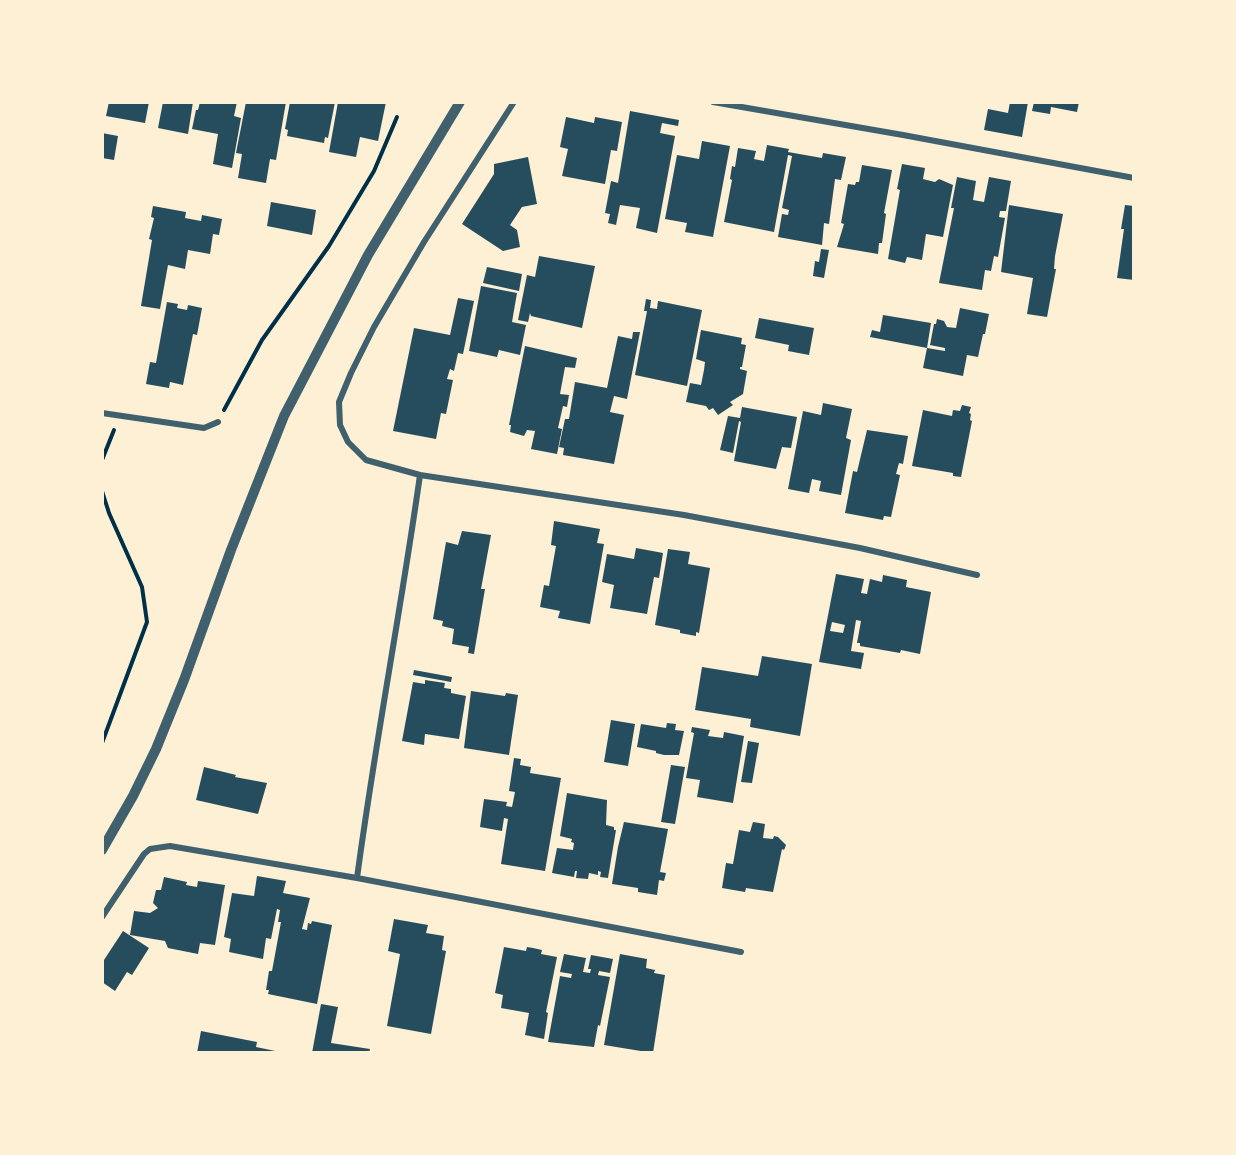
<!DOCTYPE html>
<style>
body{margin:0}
#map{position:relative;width:1236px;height:1155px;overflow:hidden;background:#fdf0d5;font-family:"Fira Sans",sans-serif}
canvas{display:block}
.frame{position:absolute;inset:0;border:104px solid #fdf0d5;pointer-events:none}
</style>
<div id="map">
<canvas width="1236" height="1155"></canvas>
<div class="frame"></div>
</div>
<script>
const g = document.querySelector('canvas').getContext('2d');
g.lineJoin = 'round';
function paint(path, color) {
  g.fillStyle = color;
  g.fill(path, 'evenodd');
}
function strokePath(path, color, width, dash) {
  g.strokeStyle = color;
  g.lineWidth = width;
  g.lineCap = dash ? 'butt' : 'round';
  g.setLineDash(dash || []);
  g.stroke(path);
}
paint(new Path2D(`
 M109,102h40l-4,21 -39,-7z
 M163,102h30l-5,32 -30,-6z
 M200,102h37l-3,14 7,2 -9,50 -19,-4 5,-30 -26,-5 4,-19h2z
 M246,102l12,2 1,-2h27l-10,58 -6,-1 -4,24 -28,-5 4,-24 -6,-1z
 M290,102h45l-7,36 -3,-1 -1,6 -37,-7 1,-6 -3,-1z
 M338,102h48l-8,39 -18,-4 -4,20 -27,-5z
 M1010,102h18l-6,35 -38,-7 4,-21 20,4z
 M1034,102h45l-2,10 -26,-5 -1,7 -18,-3z
 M630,111l49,9 -1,6 -16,-3 -2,10 15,3 -18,97 -21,-5 4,-20 -20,-3 -4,20 -8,-2 2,-9 -5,-1 6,-32 7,2z
 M566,117l28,6 1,-6 27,5 -5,29 -6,-1 -6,34 -43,-8 6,-27 -8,-2z
 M102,133l16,3 -4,24 -12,-2z
 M702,141l28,5 -17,91 -28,-5 2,-9 -22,-4 12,-64 22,4z
 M767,145l22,4 -1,3 34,6 1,-5 23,4 -5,23 -6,-1 -6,45 -5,-1 -2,22 -44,-8 4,-23 6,1 1,-5 -7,-2 10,-52 -4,-1 -14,77 -50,-10 8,-42 -2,-1 2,-13 3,1 3,-19 18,3 -2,8 10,2z
 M528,157l9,47 -15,3 -12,18 7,5 3,17 -17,4 -41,-27 32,-50v-10z
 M902,164l23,4 -2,11 12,3 4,-3 14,6 -10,52 -17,-3 -4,26 -15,-3 -2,6 -17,-4 12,-69 -3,-1z
 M862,165l30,5 -8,43 2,1 -4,29h-3l-1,11 -41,-7 7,-23 -3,-1 7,-39 7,1 1,-3h3z
 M957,177l19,4 -3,19 11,2 5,-25 22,4 -5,30h-6l-1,6 6,1 -7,39 -4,-1 -3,15 -6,-1 -3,20 -43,-7 15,-75h-3z
 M271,202l45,8 -4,25 -45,-9z
 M1009,205l54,9 -8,42 -1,13h2l-9,48 -20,-3 6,-36 -32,-6z
 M1125,205l9,1v74l-17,-2 7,-49h-3z
 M153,206l33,6 -1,6 16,3 1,-6 20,4 -3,16 -6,-1 -3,20 -22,-4 -3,19 -17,-4 -8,44 -19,-3 11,-66 -3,-1 5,-21 -3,-1z
 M821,249l8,1 -5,28 -11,-2 2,-15 4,1z
 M539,256l56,10 -13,62 -51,-12 -1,-3 -2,9 -10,-2 9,-45 8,2z
 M487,267l35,7 -3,17 -36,-8z
 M481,286l36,7 -5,29 14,3 -6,30 -21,-5 -2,7 -28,-6z
 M458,298l16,3 -11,53 -5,-1 -4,18 -4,-2 -3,10 6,1 -7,34 -5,-1 -5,26 -43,-8 21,-103 36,7z
 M646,299l5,1 -1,8 7,1 1,-8 44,9 -15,76 -52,-11 12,-64h-3z
 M167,302l11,2 -1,4 10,2 1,-5 14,3 -5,27 -4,-1 -10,51 -13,-3 -1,6 -23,-4 4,-22 6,1z
 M960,308l29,6 -4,20h-2l-5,23 -11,-2 -4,21 -40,-8 4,-20 -57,-11 2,-7 8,2 3,-17 48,8 -4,25 18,3v-3l-15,-3 4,-21h2l1,-5 7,2 3,6 9,1z
 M759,318l55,10 -5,27 -21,-4 1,-6 -34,-7z
 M701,330l41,8 -1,6 5,1 -4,22h-2v2l7,2 -4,23 -13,8 3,3 -15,10 -5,-7 -4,2 -3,-4 -20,-4 4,-19 11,2 3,-15 1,-8 -9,-3z
 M633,332h7l-13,67 -13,-3 -4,16 14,3 -10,49 -51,-9 1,-7 -5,-1 6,-28h4l6,-37 32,6 11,-52 14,3z
 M525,346l52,12 -2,10 -10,-1 -5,27 9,1 -2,12 -4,-1 -5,22 4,1 -5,25 -26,-5 4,-18 -8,-1 -3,6 -14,-4 1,-7h-2z
 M823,403l29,6 -6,29 5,2 -10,55 -22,-4 2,-10 -9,-2 -3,14 -21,-4 15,-78 18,4z
 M962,405l9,2 -2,6 2,1 -1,6 2,1 -11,56 -8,-1v-3l-41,-7 11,-56 29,6 1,-6 7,1z
 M742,407l55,10 -6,31 -9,-1 -6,22 -42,-8 7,-39 -2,-1 -6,32 -13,-3 8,-34 12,2z
 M867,430l41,6 -5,28 -4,-1 -3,11 4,1 -9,42 -7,-1 -1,4 -38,-7 8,-42 4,1z
 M554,521l46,8 -3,14 7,1 -14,80 -32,-6 2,-7 -20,-4 4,-22 5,1 7,-40 -5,-1z
 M462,531l29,4 -10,54h4l-11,65 -6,-1 1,-6 -17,-3 2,-15 -12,-3 1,-5 -10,-2 13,-77 12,3z
 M636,548l27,5 -4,25 -5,-1 -7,37 -37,-6 4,-23 -12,-3 5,-28 27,5z
 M668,549l22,3 -2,12 22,4 -11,65 -3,-1v4l-16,-3v-3l-25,-5z
 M836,574l28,5 -3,14 6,1 3,-15 12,3 1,-7 24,5 -1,7 25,5 -11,62 -19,-4 -1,3 -40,-7v-3h-3l4,-22 -5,-1 -5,31 13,2 -3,16 -42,-7zM832,622l13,3 -2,8 -13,-2z
 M762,656l50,8 -12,72 -50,-9 1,-8 -56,-9 7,-43 56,9z
 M414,670l38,7 -1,5 -38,-7z
 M425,680l20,3 -1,5 7,1v4l15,3 -7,43 -34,-5 -1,11 -22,-4 11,-59 12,2z
 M471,691l34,5 1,-3 12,2 -9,60 -45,-7z
 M611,720l24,4 -7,42 -24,-4z
 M667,723l9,1 -1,6 9,1 -5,24h-15l-8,-2v-2l-19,-4 4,-23 25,4z
 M692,727l18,3 -2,6 15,2 1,-6 20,4 -11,67 -36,-6 3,-17 -14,-2 8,-45 -3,-1z
 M748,741l11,2 -7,40 -11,-1z
 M514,758l7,1 -1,6 11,2 -1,6 31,5 -16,93 -44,-7 7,-45 -4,-1 -2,13 -22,-4 4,-28 23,3 -1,4 6,1 3,-15 -6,-1z
 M671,765l14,2 -10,57 -14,-2z
 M204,767l32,8 -1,2 32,6 -9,31 -62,-14z
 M567,793l40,7 -1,25 8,2v3h2l-8,48 -8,-1 1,-5 -3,-1v4l-9,-2 -1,6 -12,-1 1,-7h-2l-1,6 -22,-4 5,-25 16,2 1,-7 -3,-1 1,-3 -12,-3z
 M624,822l44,7 -8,43 6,1 -2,8 -5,-1 -2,15 -19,-3v-4l-26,-4 6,-37z
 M753,822l12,2 -2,14 10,1 1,-3 4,1 8,8 -2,5 -2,-1 -9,43 -27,-4 -1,4 -23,-4 4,-25 7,1 6,-34 11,2z
 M257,876l29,5 -3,12 27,5 -8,31 5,1 1,-7 3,1 1,-3 20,4 -15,79 -49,-10 1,-4h-3l3,-19h3l9,-49h-3l2,-12 -3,-1 -6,30 -5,-1 -3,21 -34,-7 2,-13 -7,-2 8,-44 22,3z
 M164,877l23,5 -1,3 11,2 1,-6 27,4 -10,60 -15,-2 -2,11 -30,-6 -3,-7 -35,-6 4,-24 16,2 8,-5 -5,-5 3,-13h5z
 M394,919l34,6 -2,8 18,3 -2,14 4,1 -15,83 -44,-8 13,-72 -12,-3z
 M123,931l26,17 -17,27 -5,-3 -12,19 -13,-9v-19z
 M504,947l22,4 1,-4 6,1 9,2 -1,4 16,3 -11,55 2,1 -4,26 -19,-4 4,-22 -28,-5 2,-13 -8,-2z
 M564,954l22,4 -3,14 7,1 1,-4h-3l3,-14 22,4 -3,14 -11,-2 -1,4 12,2 -10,49 -2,-1 -4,22 -46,-5 12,-66 11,2 1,-4 -12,-2z
 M620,954l27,5 -1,9 9,2 -1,3 11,2 -12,78 -49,-8z
 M321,1004l17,3 -7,36 39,6 -1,4h-57z
 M201,1031l56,11 -1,5 29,6h-88z`), '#264d5e');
strokePath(new Path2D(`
 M224,410l38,-70 67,-94 45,-75 23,-54
 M102,460l12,-30
 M102,491l7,22 33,74 5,35 -45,121`), '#003049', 4);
strokePath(new Path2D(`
 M713,102l190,33 231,43
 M102,413l102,15 14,-6
 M420,475l264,40 176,33 117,27
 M357,878c18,-135 44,-268 63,-403l-54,-15 -18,-18 -8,-17 -1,-23 12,-29 23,-46 50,-85 90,-140
 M102,917l42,-63 6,-5 20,-3 187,32 384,74`), '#3f606c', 6);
strokePath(new Path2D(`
 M102,850l31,-54 23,-47 28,-69 47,-130 53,-134 84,-161 92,-153`), '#3f606c', 10);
</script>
